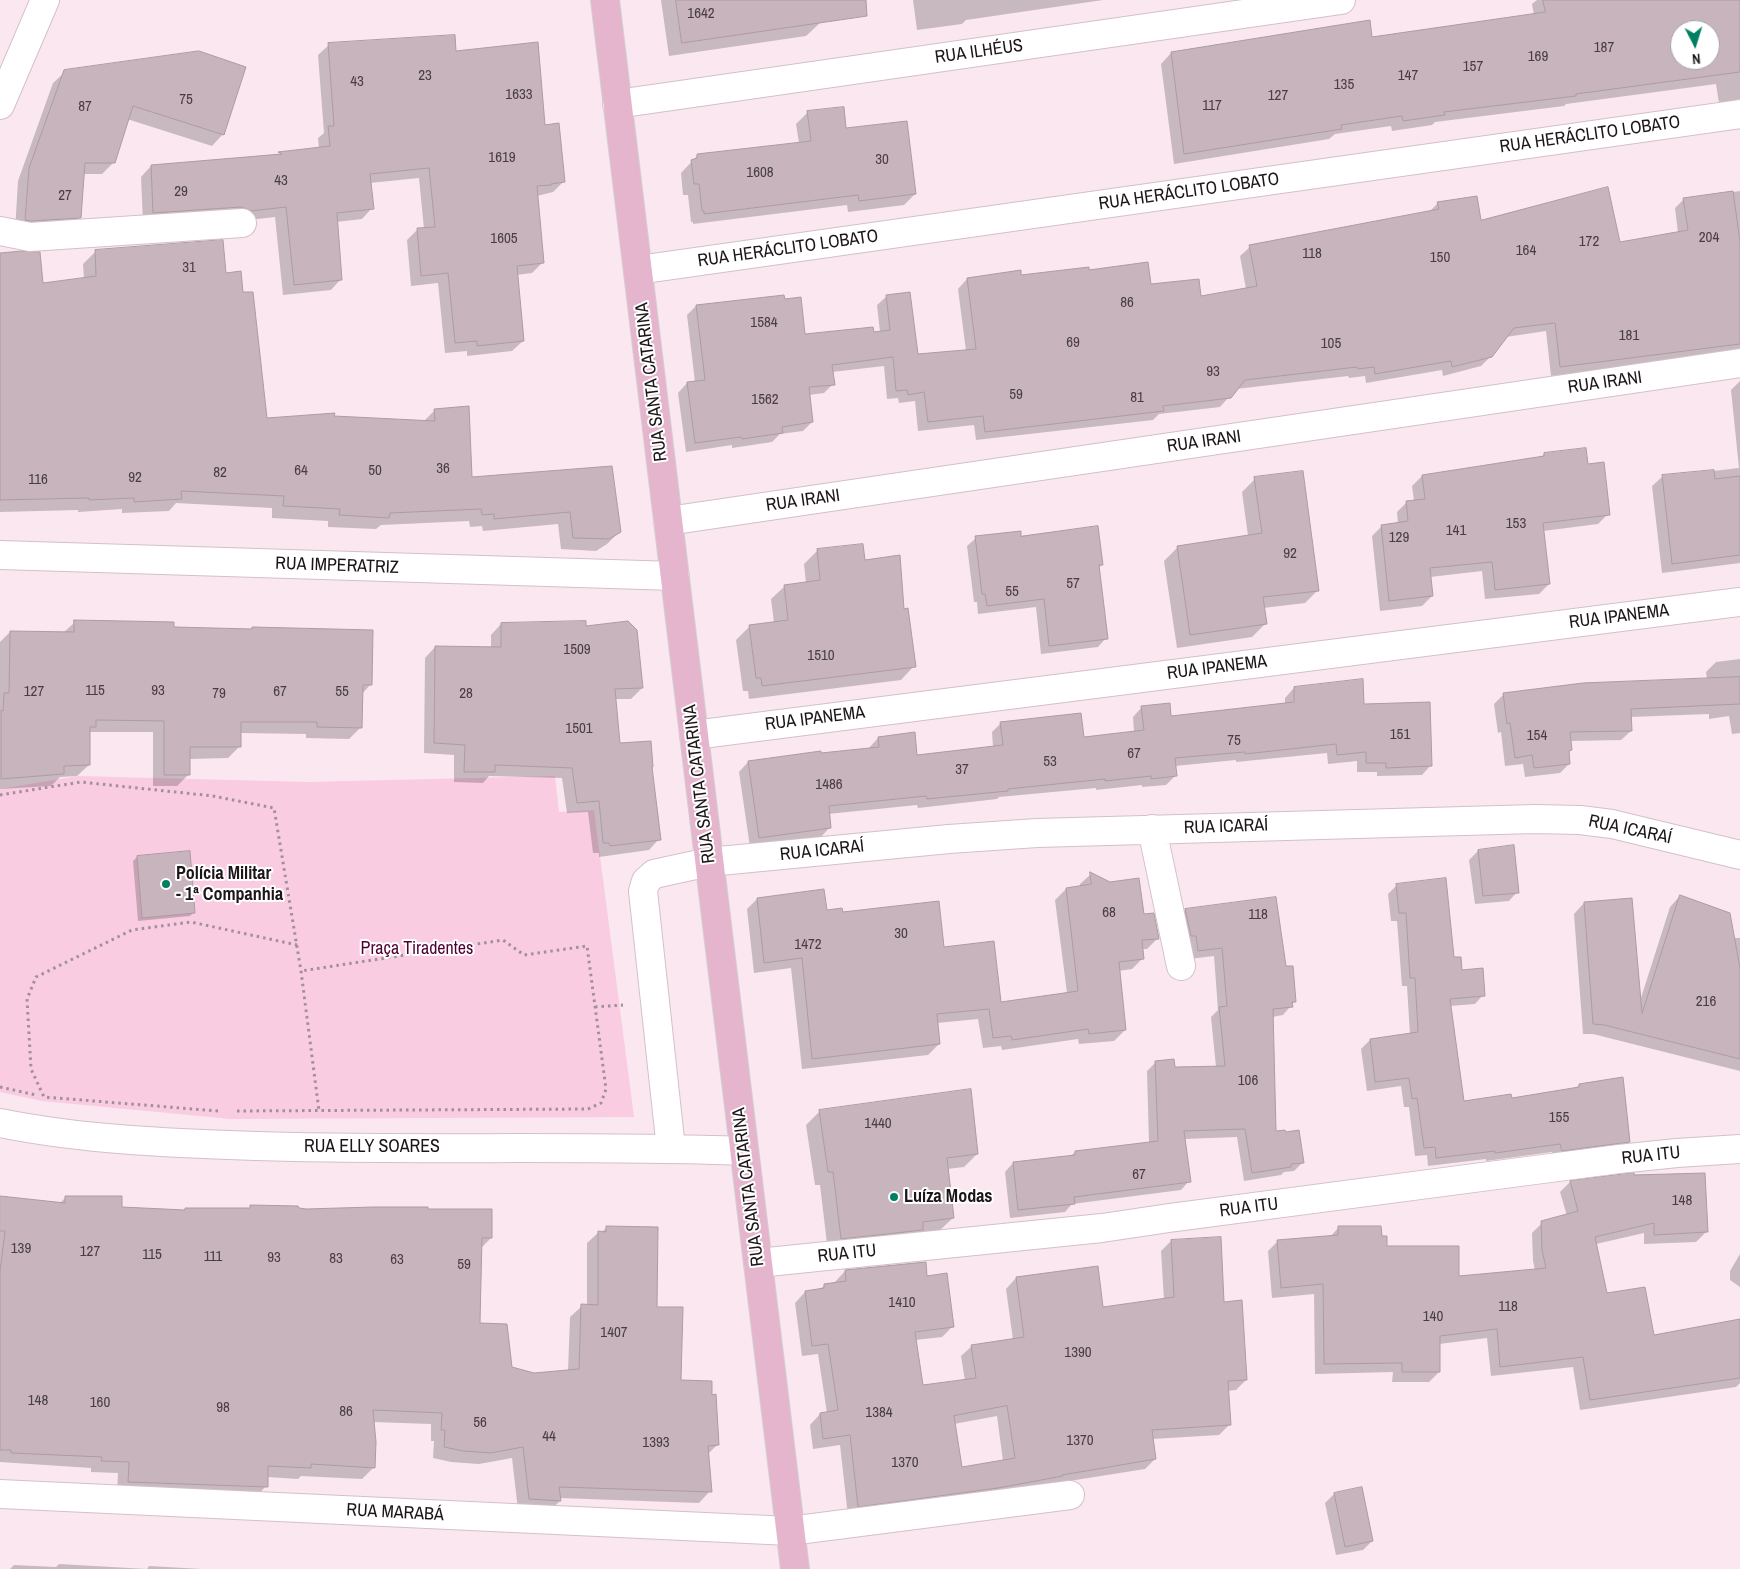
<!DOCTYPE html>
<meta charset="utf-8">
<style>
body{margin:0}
#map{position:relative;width:1740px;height:1569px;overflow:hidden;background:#fbe7f0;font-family:"Archivo Narrow",sans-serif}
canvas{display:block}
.north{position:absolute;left:1670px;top:20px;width:50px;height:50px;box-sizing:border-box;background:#fff;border:1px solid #a5a2a3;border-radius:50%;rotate:175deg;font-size:14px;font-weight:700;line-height:20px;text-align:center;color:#1d1619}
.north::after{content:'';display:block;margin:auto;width:18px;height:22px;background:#008061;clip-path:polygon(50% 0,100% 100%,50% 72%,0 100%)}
</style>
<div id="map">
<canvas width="1740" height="1569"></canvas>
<div class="north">N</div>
</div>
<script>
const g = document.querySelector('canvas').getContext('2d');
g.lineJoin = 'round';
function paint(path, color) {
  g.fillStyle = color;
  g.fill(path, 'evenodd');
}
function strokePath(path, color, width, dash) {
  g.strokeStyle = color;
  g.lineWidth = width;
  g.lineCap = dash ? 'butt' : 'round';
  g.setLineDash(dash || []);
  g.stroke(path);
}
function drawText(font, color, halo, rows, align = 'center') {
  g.font = font + ' "Archivo Narrow",sans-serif';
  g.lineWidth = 4;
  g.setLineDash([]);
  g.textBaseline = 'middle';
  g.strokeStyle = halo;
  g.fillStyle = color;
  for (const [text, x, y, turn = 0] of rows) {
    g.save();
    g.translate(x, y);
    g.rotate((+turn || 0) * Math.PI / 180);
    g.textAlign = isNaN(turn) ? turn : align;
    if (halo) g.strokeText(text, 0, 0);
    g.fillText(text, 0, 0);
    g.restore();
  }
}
paint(new Path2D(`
 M78,776l230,6 247,-6 4,36 35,-2 40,307 -403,2 -189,-18 -42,-9v-303z`), '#f9cce1');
paint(new Path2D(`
 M661,0h155l4,23 -14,13 -137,20z
 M913,0h190l-137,20 -4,4 -45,6z
 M1537,0h203v99l-21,4 -3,-19 -150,20 -2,2 -129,16 -3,3 -40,6 -1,-5 -56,8 -6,5 -155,25 -13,-100 10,-11 200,-14 163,-24 -2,-11zM1680,30h30v30h-30z
 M329,45l126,7 89,74 20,55 -11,11 -16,4 5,67 -10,10 -16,2 7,66 -11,10 -45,5v-5l-22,2 -7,-70 -27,3 -4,-46 10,-10 7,-1 -5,-51 -49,5 2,25 -10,11 -26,3 5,57 -10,11 -48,5 -8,-78 -35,4 -97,2 -2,-46 10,-11 126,-11 2,-1 40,-6 -1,-10 6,-5 -6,-78z
 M65,72l158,62 -11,12 -85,-27 -13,43 -12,12h-19l-3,43 -12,12 -53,2 3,-50 35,-98z
 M808,112l37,17 70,65 -11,11 -56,7 -1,-7 -154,19v-2h-2l-3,-27h-5l-2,-22 17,-18 101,-12 -3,-19z
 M1740,191v161l-189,24 -5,-45 -40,6 -15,19 -10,10 -38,10 -1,-6 -76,13 -1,-7 -16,2 -1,-2 -112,13 -16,18 -61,7 -6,6 -177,20 -2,-15 -56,6 -3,-30 -16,2 -1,-5 -11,1 -3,-33 -52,6 1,12 -9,9 -15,2 3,27 -9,9 -23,3 -8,8 -40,6v-3l-46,7 -8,-59 9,-10 8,-1 -8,-67 9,-9 107,30 70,-3 7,-1 -3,-27 10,-9 30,59 49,-4 -8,-62 9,-10 121,-8 112,26 46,-8 -6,-33 10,-9 179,-35 9,-9 42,19 139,21 59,-10 -3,-25 9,-9z
 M96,251l129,23 17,20 23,125 68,-1 90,4 11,-11 37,68 140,-12 8,65 -12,12 -11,7 -35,-2 -3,-25 -75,7 -1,-5 -12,1 -1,-6 -88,4 -5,4 -48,-2v-6l-56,-3v-10l-96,-5 -7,8 -47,2v-4l-44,3v-2l-78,2v-257l42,29 42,-5 -1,-15z
 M1740,381v182l-78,10 -10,-87 10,-9 77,-9 -8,-78z
 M1544,454l43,11 21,49 -10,10 -55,7 6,53 -10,10 -54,5 -3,-28 -52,6 2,19 -10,10 -42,5 -8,-75 10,-10 16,-2 -1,-12 10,-10 7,-1 -2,-15 10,-10 119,-18z
 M1255,479l63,111 -13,13 -42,5 2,16 -13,13 -75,11 -13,-87 14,-14 70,-11 -6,-44z
 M1020,537l82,28 -4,3 8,70 -8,9 -57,7 -5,-47 -58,7 -1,-12h-3l-7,-56 9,-8z
 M818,550l85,60 11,56 -13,14 -152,19 -1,-8h-5l-7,-51 13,-13 25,-4 -3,-24 14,-13 21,-3 -2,-19z
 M75,622l97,7 78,1 2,-2 119,56 -9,10 -1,33 -12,12 -43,-1v-4l-66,-1v13l-12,12 -39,1v15l-12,12h-24v-54h-64v33l-12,11 -17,1 -9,9 -51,3v-147l10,-10 53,1z
 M501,624l84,3 57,61 -11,11h-16l4,45 31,24 9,71 -10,11 -50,7v-4h-6l-5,-41 -21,1 -5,-35 -73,-2 -6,7 -29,-1v-27l-30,-2 1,-95 10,-11 56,1v-13z
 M1740,659v74l-8,1 -3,-18 -20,3v-5l-79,3 1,14 -10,9 -51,1 1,9 -3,3 1,11 -9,9 -35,4 -2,-13 -18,2 -4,-34 -3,1 -4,-29 10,-10 203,-15 -1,-7 10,-10z
 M1294,688l69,18 68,59 -9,10 -45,1v-4h-20v-11l-29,3 -1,-11 -91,9v-2l-61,6 1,9 -10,10 -24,2v-2l-46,5v-2l-97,9 -2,2 -79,9 -1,-3 -89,9 2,13 -9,10 -71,10 -11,-75 9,-10 121,-12v-2l9,-10 38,18 77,-9 -1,-15 9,-9 82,15 51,-6 -1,-15 9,-10 28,11 115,-13v-7z
 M1478,851l39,41 -8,9 -34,3 -6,-44z
 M137,857l57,55 -4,4 -52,5 -5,-60z
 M1091,874l51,42 16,22 -11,11h-5l1,9 -11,11 -14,2 7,59 -11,11 -35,3 -1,-5 -76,11 -1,-4 -18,2 -5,-29 -41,4 2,21 -11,11 -126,14 -11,-101 -37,5 -7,-64 10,-10 85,15 101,35 56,54 68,-10 -12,-93 11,-11 14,-2v-3z
 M1397,885l64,86 22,24 -8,9 -25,2 13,97 48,-4 64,-10 4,-4 50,57 -9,8 -67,9 -1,-7 -66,9v-2l-58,7 -1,-11 -12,1 -6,-49h-5l-3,-21 -34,5 -6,-42 9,-9 40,-5 -3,-49h-5l-5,-65h-6l-3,-27z
 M1680,896l53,42h7v133l-147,-37h-10l-9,-120 10,-11 56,98 30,-94z
 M1185,910l100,58 10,33 -12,14 -11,2 3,115 28,30 -9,9 -10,1 -3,3 -37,6 -7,-44 -53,2 5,42 -8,9 -109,14 -7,8 -55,6 -5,-46 8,-9 57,-6 5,-5 74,-9 -2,-72 9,-9 18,6 42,-1 -5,-50 7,-7 -4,-54 -25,3 -12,-40z
 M820,1111l157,43 -13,13 -17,2 6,49 -14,13 -111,21 -8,-67h-5l-9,-60z
 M1570,1182l137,49 -11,11 -52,2v-11l-48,11 10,50 47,42 87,-4v51l-4,4 -156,23 -7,-43 -82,9 -4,-38 -48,6v28l-10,10h-37l1,-10 -78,2 -1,-80 -42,4 -4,-47 10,-10 52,-4 9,-10 42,10 5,10 72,30 77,-7 -2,-9 -1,-28 10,-10 25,-7 -7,-24z
 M0,1197l59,7 7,-7 54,11 64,3 1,-2h63l3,-2 46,2 130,2 64,27 -10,10 -2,76 32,44 23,6 34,-3 2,-54 12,-11h5v-63l12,-11h3l5,-5 48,81 24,73 32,15 7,48 -11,11 3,36 -11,12 -140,-5 1,3 -12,11 -30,-2 -6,-52 -33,6 -28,-2 -18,-4 1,-17h-3v-17l-58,-2 1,45 -12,12 -61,-3 -3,3 -31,-2 -1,9 -11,12 -138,-5 1,-20 -27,-1v-4l-91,-6z
 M1171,1241l52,62 23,77 -10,10 -9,1 3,33 -11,11 -67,4 3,20 -10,10 -297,47 -8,-71 -27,4 -3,-24 10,-11 7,-1 -9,-59 -16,2 -7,-53 10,-11 14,-2 6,-5 10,-1v-2l10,-11 81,6 27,49 -11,11 -27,3 7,47 43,-6 -4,-25 11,-10 41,-6 -7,-51 10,-11 86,30 62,-8 -3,-49zM997,1416l6,45 -42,7 -7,-44z
 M1740,1254v33l-10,-7v-9z
 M1361,1489l11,52 -9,9 -27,5 -11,-52 9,-9z
 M59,1564l88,5 2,-3 53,3h-192l4,-4 42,2z`), '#0003');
const building = new Path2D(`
 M676,0h190l1,16 -185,27z
 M1543,0h197v72l-164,22v2l-132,16 1,3 -42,6 -1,-5 -61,9 1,4 -158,25 -13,-102 199,-32 2,17 173,-25zM1680,30h30v30h-30z
 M455,35l1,16 82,-9 7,83 14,-2 6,59 -14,2v1l-14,1 7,77 -27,3 7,75 -47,5v-5l-22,2 -7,-70 -27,3 -4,-48 18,-1 -6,-59 -59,6 4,35 -37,4 5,67 -48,5 -8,-78 -35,4 -10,-4 -88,6 -2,-48 131,-11 -4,-2 52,-6 -2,-20h6l-6,-83z
 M199,51l47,16 -22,68 -91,-29 -18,57h-30l-4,55 -50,3 -6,-1 4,-52 35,-98z
 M844,107l2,21 61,-7 9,73 -57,7 -1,-6 -154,19v-3h-2l-3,-27h-5l-3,-24 6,-2v-4l114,-13 -4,-30z
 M1608,187l12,55 68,-12 -5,-32 50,-7 7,50v103l-180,23 -5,-44 -41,5 -22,29 -40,10 -1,-6 -76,13 -1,-7 -16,2 -1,-2 -112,13 -14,18 -68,8 1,5 -179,21 -2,-16 -55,6 -4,-30 -16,3 -1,-5 -11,1 -3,-34 -61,8 3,20 -26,2 4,35 -31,5 1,6 -41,6 -1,-2 -46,6 -8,-61 18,-2 -9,-75 88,-10 1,4 16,-2 4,37 68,-7 1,5 16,-2 -4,-35 24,-3 8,62 58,-5 -9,-71 54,-8v5l68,-8v3l59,-8 3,22 48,-5 2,17 56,-10 -8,-41 190,-36 -2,-7 40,-6 4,24z
 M223,240l3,33 15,-2 2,21h10l14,126 68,-5 -1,3 101,5 -1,-12 35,-3 3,71 140,-11 9,66 -12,7 -36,-1 -3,-26 -76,7v-5l-12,1 -1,-6 -91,4 -1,5 -50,-3 1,-6 -57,-3 1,-10 -103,-5 1,8 -48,3v-4l-45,2v-2l-89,2v-247l22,-2 18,1 3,31 53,-7 -1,-26z
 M1586,448l2,16 16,-2 6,53 -67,8 7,61 -55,6 -3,-28 -62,6 3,28 -44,5 -8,-76 27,-4 -2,-20 19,-2 -3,-24 122,-19v-3z
 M1714,470l1,9 25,-3v79l-68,9 -10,-89z
 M1303,471l16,120 -56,6 4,27 -77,11 -13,-89 85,-13 -8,-56z
 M1098,526l5,39h-4l9,74 -59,7 -5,-47 -57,7 -2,-12h-3l-7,-58 46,-5v5z
 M863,544l2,16 35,-5 4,54 4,-1 8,59 -154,19 -1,-8h-5l-7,-53 39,-5 -4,-35 36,-5 -3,-31z
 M74,620l100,2v5l78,2v-2l121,3 -1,55h-9l-1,43 -45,-1v-5h-76v25h-51v28h-26v-54l-68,-1v7h-6v38l-26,1v8l-63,5v-69l2,1 1,-18h5l1,-62 64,1z
 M586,621v5l42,-5 9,9 6,58 -28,1 5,54 31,-2 2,26h-1l9,73 -51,6 -1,-3h-6l-4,-42 -22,2 -5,-35 -77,-3v7h-31l1,-27 -31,-2 1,-97 66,1v-24z
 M1740,677v27l-109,5 1,22 -62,1 2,18 -3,1 1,13 -36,4 -2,-13 -17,3 -5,-35 -3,1 -4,-31 80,-10z
 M1363,679l1,25 66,-2 2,64 -46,2v-5h-20v-11l-29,3 -1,-11 -91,10v-2l-70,6 2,18 -26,3v-3l-46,5v-2l-97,10v2l-81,8 -1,-3 -97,10 2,22 -72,10 -11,-77 73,-10v2l58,-6 -1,-10 37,-5 2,23 86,-10 -3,-23 81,-9 3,24 60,-7 -3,-24 29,-3 1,13 123,-14v-15z
 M1514,845l5,48 -36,3 -5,-46z
 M190,851l5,62 -53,5 -5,-62z
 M1090,872l20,10 29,-4 5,36 10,-1 5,26 -17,1 2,19 -25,3 7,68 -37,4 -1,-5 -76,11 -1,-4 -18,2 -4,-29 -52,5 3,30 -128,15 -10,-101 -38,5 -7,-65 67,-9 3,21 15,-2 1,4 96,-11 5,46 50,-6 7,61 77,-11 -12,-103 25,-4z
 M1446,878l8,79h7l1,13 21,-2 2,28 -35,3 14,102 47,-7 1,4 67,-11v-3l44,-7 7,65 -68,9 -2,-7 -65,9v-2l-59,7 -1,-11 -11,1 -7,-50 -5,1 -3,-21 -34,4 -5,-43 48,-7 -3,-54h-5l-4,-65h-7l-3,-29z
 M1680,895l50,18 10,55v91l-136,-34 -11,-1 -9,-122 48,-4 10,115z
 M1276,897l10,69h7l3,36h-4l1,5 -20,2 3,122 9,-1 1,2 13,-2 5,33 -13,1v3l-39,6 -7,-44 -61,2 7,51 -117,15 1,7 -57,6 -5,-48 62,-7v-4l83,-10 -3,-80 19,-2 1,8 50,-1 -6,-59 8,-1 -5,-58 -24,3 -2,-15h-5l-6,-27z
 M971,1089l7,65 -31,4 7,60 -31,4v8l-82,9 -8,-67h-5l-9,-62z
 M1634,1173v2l71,-2 3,59 -54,3v-12l-59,14 12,56 38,-6 9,48 86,-16v59l-150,22 -7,-43 -83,10 -3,-38 -57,7v36h-38v-9l-78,1 -1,-80 -42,4 -4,-48 61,-5v-9h43l1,10h5v10h72v30l87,-8 -4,-18 -1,-29 37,-10 -8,-30z
 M0,1196l65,7v-7h57v11l63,3v-2h65v-3l48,1 1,2 7,1 67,-2h55v2h64v29h-10l-2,85 27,1 5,43 22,6 45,-4 2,-65 17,1v-74l8,1v-6l52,1 -1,80h26l-2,73 31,1v14l4,-1 3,51 -11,1 4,46 -153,-5 2,14 -32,-2 -6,-52 -32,6 -28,-2 -19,-4 1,-17h-4l1,-17 -69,-3 3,32 -1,26 -64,-4v4l-43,-2v21l-140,-5 1,-20 -28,-1 1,-4 -91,-4v-3h-11v-179l5,-40h-5z
 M1221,1237l3,65 18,-2 5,80 -19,1 3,44 -79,5 4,29 -94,16 1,1 -65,12 -140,19 -8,-72 -27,4 -3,-26 18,-3 -10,-66 -16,2 -7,-55 19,-3v-4l22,-3 -1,-11 81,-8 1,14 20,-3 7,54 -39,5 8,53 53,-7 -5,-33 53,-8 -8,-60 82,-11 5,41 71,-10 -3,-57zM1007,1406l8,52 -53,9 -8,-51z
 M1362,1487l11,54 -28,6 -11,-54z`);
paint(building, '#c7b4bc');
strokePath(building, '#ad9ba3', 1);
const minor = new Path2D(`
 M617,104l724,-104
 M0,105l45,-105
 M0,231l30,6 212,-14
 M638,270l1102,-156
 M668,521l1072,-158
 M0,555l675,21
 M694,735l1046,-133
 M1152,829l29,137
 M0,1123c84,17 170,20 256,23 163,5 326,-1 488,5
 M671,1149l-28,-258 3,-10 8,-7 55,-12 240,-23 88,-6 498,-14 45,1 32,4 128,31
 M758,1263l344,-35 67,-10 450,-59 58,-6 63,-4
 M0,1494l790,37 280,-36`);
const major = new Path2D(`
 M605,0l190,1569`);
strokePath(minor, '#d3c0c8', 30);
strokePath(major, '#d2d0d1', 30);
strokePath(new Path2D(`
 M0,795l81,-13 132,14 61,12 27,163 18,140
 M595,1007l28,-2
 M0,1087l36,8
 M218,1111l-174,-14 -13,-28 -4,-70 9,-22 96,-47 59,-8 106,23
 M237,1111l351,-2 13,-6 5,-14 -19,-143 -63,9 -21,-15 -202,31`), '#a09198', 3, [2.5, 4]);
strokePath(minor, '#fff', 28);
strokePath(major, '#e5b5ce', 28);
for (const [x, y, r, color] of [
 [166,884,5,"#008061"],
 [894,1197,5,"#008061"]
]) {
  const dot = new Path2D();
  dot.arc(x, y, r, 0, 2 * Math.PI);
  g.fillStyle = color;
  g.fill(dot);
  strokePath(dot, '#fff', 2);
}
drawText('15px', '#483e42', null, [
 ["1642",701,14],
 ["187",1604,48],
 ["169",1538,57],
 ["157",1473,67],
 ["23",425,76],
 ["147",1408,76],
 ["43",357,82],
 ["135",1344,85],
 ["1633",519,95],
 ["127",1278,96],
 ["75",186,100],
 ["117",1212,106],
 ["87",85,107],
 ["1619",502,158],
 ["30",882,160],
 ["1608",760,173],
 ["43",281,181],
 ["29",181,192],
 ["27",65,196],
 ["204",1709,238],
 ["1605",504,239],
 ["172",1589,242],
 ["164",1526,251],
 ["118",1312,254],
 ["150",1440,258],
 ["31",189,268],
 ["86",1127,303],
 ["1584",764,323],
 ["181",1629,336],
 ["69",1073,343],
 ["105",1331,344],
 ["93",1213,372],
 ["59",1016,395],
 ["81",1137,398],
 ["1562",765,400],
 ["36",443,469],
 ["64",301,471],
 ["50",375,471],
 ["82",220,473],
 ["92",135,478],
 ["116",38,480],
 ["153",1516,524],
 ["141",1456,531],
 ["129",1399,538],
 ["92",1290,554],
 ["57",1073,584],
 ["55",1012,592],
 ["1509",577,650],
 ["1510",821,656],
 ["115",95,691],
 ["93",158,691],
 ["127",34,692],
 ["67",280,692],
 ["55",342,692],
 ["79",219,694],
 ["28",466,694],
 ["1501",579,729],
 ["151",1400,735],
 ["154",1537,736],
 ["75",1234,741],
 ["67",1134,754],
 ["53",1050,762],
 ["37",962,770],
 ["1486",829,785],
 ["68",1109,913],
 ["118",1258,915],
 ["30",901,934],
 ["1472",808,945],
 ["216",1706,1002],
 ["106",1248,1081],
 ["155",1559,1118],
 ["1440",878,1124],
 ["67",1139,1175],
 ["148",1682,1201],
 ["139",21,1249],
 ["127",90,1252],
 ["115",152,1255],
 ["111",213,1257],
 ["93",274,1258],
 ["83",336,1259],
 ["63",397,1260],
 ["59",464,1265],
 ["1410",902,1303],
 ["118",1508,1307],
 ["140",1433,1317],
 ["1407",614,1333],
 ["1390",1078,1353],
 ["148",38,1401],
 ["160",100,1403],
 ["98",223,1408],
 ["86",346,1412],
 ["1384",879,1413],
 ["56",480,1423],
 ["44",549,1437],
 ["1370",1080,1441],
 ["1393",656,1443],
 ["1370",905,1463]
]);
drawText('18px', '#1d1619', '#fff', [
 ["RUA ILHÉUS",979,52,-8],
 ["RUA HERÁCLITO LOBATO",1590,135,-8],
 ["RUA HERÁCLITO LOBATO",1189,192,-8],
 ["RUA HERÁCLITO LOBATO",788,249,-8],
 ["RUA SANTA CATARINA",652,382,-97],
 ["RUA IRANI",1605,383,-8],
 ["RUA IRANI",1204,442,-8],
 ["RUA IRANI",803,501,-8],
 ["RUA IMPERATRIZ",337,566,2],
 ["RUA IPANEMA",1619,617,-7],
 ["RUA IPANEMA",1217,668,-7],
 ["RUA IPANEMA",815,719,-7],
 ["RUA SANTA CATARINA",700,784,-97],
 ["RUA ICARAÍ",1226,827,-2],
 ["RUA ICARAÍ",1630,830,12],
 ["RUA ICARAÍ",822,851,-6],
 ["RUA ELLY SOARES",372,1147],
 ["RUA ITU",1651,1156,-6],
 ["RUA SANTA CATARINA",749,1187,-97],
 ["RUA ITU",1249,1208,-7],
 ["RUA ITU",847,1254,-6],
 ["RUA MARABÁ",395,1513,3]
]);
drawText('bold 18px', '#1d1619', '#fff', [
 ["Polícia Militar",176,874],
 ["- 1ª Companhia",176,895],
 ["Luíza Modas",904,1197]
], 'left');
drawText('18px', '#500034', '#fff', [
 ["Praça Tiradentes",417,949]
]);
</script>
